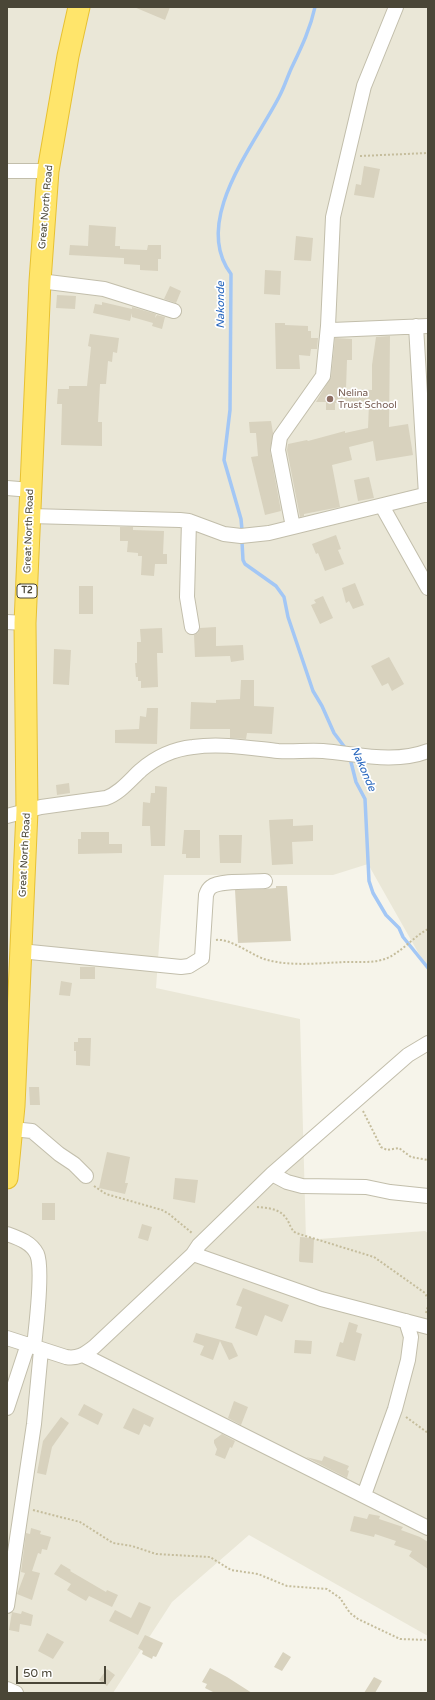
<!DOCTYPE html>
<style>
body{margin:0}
#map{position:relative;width:435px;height:1700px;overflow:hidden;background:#f6f4ea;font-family:"Varela Round",sans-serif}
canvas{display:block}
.frame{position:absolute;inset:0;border:8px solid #4a4637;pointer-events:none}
.scale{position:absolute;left:16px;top:1666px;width:90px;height:18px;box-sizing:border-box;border:2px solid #4a4637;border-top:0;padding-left:5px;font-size:12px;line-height:14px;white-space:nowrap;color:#4a4637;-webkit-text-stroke:3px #fff;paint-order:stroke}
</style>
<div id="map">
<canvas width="435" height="1700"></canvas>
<div class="frame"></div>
<div class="scale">50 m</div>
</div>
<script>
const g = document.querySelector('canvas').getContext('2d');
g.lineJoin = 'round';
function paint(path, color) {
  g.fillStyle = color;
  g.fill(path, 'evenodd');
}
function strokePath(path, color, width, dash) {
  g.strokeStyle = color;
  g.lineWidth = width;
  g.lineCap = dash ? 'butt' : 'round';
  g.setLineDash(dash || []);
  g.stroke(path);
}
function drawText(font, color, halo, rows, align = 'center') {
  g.font = font + ' "Varela Round",sans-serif';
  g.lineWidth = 3.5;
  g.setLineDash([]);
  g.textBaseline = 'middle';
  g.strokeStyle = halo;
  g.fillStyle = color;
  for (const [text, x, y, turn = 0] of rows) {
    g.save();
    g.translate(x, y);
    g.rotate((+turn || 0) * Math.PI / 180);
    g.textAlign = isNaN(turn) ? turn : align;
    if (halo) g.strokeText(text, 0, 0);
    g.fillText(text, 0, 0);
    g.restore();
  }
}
paint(new Path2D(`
 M7,7h421v963l-60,-106 -35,11h-169l-8,113 144,31 6,221 119,-9 3,2v403l-179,-101 -77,67 -59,91h-106z`), '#eae7d7');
strokePath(new Path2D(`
 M242,530l-1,-11 -17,-59 6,-50 1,-136c-40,-53 24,-130 48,-177 5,-9 8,-19 12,-28 10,-21 19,-39 24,-62
 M242,542l1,18 2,4 31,22 8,11 4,20 25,74 9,15 12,27 12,16
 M350,758l6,24 9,17 4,82 4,12 13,22 13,13 4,9 25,31`), '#a3c7f5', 3.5);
paint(new Path2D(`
 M134,7h36l-5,13z
 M364,166l16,3 -6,29 -20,-3 2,-11 5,1z
 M89,225l27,2 -1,19h5v3l27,1 1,-5h13v14h-3v12l-18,-1v-5l-16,-1v-6l-55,-3 1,-10 18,1z
 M296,236l17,2 -2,23 -17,-1z
 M265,270l16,1 -1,24 -16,-1z
 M170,286l11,5 -5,12 -12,-4z
 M57,295l19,1 -1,13 -19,-1z
 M102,302l30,7v-2l24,7 -1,4 2,-3 8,2 -3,12 -10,-3 1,-3 -21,-6v-4l-2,8 -37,-8 2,-9 7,1z
 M275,323h10v2l23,1v5h3v7h7l-1,11h-6l-1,7 -11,-1 1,14h-24z
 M90,334l29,4 -2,15 -4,-1 -1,10 -4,-1 -2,23h-6l-2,38h4v24l-41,-1 1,-41h-5l1,-15h11v-3h18l4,-39 -3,-1z
 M390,336l-1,91 19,-3 5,31 -37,6 -3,-20 -24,6 3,13 -20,5 8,42 -36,7v2l-4,1 -13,-67 1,-6 19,-4 1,1 37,-10v2l23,-5 1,-24 -34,-1v7h-9v-8h-10l15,-25 4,-39 17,1v21h-5l-1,29 26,1v-25l4,-28z
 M271,421l2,12 -3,18 11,60 -16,4 -14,-58 7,-1 -2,-23h-6l-1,-11z
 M369,477l5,21 -16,3 -4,-21z
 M120,527h13v3l31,1 -1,23h4v10h-12l-1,12 -13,-1 1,-19h-4v-3l-11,-1 1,-11h-8z
 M336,535l5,14 -3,1 6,14 -19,7 -7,-18 -2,1 -4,-10z
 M355,583l9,22 -11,4 -4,-8 -3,2 -4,-15z
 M79,586h14v28h-14z
 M323,596l10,22 -13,6 -9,-19 5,-2 -2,-3z
 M216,627v19l27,-1 1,15 -13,2 -1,-6 -35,1 -1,-22 4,-2 2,-5z
 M162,628l1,25h-6l1,34 -17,1v-7h-3v-4h-2l-1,-14h2v-21h4l-1,-13z
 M54,649l17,1 -2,35 -16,-1z
 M389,657l15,27 -12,7 -4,-8 -6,3 -11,-20z
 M241,680h13v26l20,1 -2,27 -25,-1 -1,6 -16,-1v-9h-40l1,-27 25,1v-3l24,-1z
 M147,708h11l-1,36 -42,-1v-13l24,-1 1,-13 6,1z
 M69,783l1,10 -13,2 -1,-10z
 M155,786l12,1 -2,59h-14l-1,-20h-8l1,-24 7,1 1,-10h4z
 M293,819v7l20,-1v16l-21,1 1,22 -21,1 -3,-45z
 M184,830h16v28h-14v-4h-4z
 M81,832h28v12h13v9l-44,1v-15h3z
 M219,835h23l-1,28h-21z
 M276,886h11l4,55 -53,2 -3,-53 30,-1 11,-1z
 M80,967h15v12h-15z
 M61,981l11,2 -2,13 -11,-1z
 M78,1038h13l-1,28 -14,-1v-14h-2v-9h4z
 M29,1087h10l1,18h-10z
 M107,1152l23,5 -5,26h3l-3,11 -26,-6z
 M175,1178l23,2 -3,23 -22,-4z
 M42,1203h13v17h-13z
 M142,1224l10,3 -4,14 -10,-3z
 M300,1237l14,1 -1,25 -13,-1 -1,-1z
 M243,1288l46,17 -7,17 -17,-7 -8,21 -22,-8 7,-21 -6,-2z
 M349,1322l9,3 -2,7 6,2 -7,27 -19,-5 4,-14 3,1z
 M196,1333l36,10 6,13 -9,4 -9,-19 -7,19 -13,-5 4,-9 -11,-4z
 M295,1340l17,1 -1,13 -17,-1z
 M234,1401l14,6 -7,18 -13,-7z
 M84,1404l19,10 -5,11 -20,-10z
 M133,1408l21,10 -4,9 -6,-3 -5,11 -16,-7z
 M61,1417l8,6 -17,24 -6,28 -9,-2 6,-32z
 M222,1434l13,7 -3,7 -2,-1 -5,12 -10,-4 2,-6 -3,-6v-3z
 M324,1456l25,10 -2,4 2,1 -2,7 -41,-21 16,4z
 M369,1514l11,2 -1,3 24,8 -2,3 19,7 8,5v27l-19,-13 3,-5 -18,-6 2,-4 -21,-7 -1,3 -24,-6 4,-15 13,3z
 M31,1528l10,3 -1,3 11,3 -4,13 -5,-1 -1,5 -3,-1 -6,18 8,2 -8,27 -15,-6 8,-21 -4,-1 5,-39 4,1z
 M61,1564l10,6 -1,1 36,21 1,-2 11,5 -6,12 -23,-11 -3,5 -19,-11 4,-6 -17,-10z
 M139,1602l12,5 -13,28 -29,-14 6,-11 16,8z
 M22,1611l11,4 -2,11 -11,-2 -1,8 -10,-2 3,-18 9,2z
 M47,1633l17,9 -11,17 -15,-8z
 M145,1635l18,8 -7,14 -3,-1 -1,3 -10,-5 1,-3 -5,-3z
 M283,1652l8,5 -9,14 -8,-4z
 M210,1668l17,9 25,16h-37l-10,-5 2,-4 -5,-2z
 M107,1669l8,6 -8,11 -8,-6z
 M374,1677l8,4 -7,12h-11z`), '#d8d2be');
const minor = new Path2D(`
 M396,7l-32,79 -31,131 -5,109 4,4 96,-4
 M7,171h41
 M40,281l64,8 70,22
 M416,326l10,169
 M7,488l24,2
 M382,506l46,82
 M30,516l150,4 9,1 35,13 17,2 28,-3 159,-39
 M189,521l-2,76 5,30
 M293,527l-15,-77 2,-13 43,-61 5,-50
 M7,622l18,1
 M7,816l34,-9 65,-9c14,-5 24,-18 35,-28 14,-12 33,-21 52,-23 28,-4 57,1 85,4 15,1 30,-1 45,0 35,3 71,13 105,0
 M20,951l161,16 8,-1 13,-8 4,-63c1,-3 2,-6 5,-8 9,-7 41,-5 54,-6
 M12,1129l20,2 27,23 15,10 12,12
 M272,1174l15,8 15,4 64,1 24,5 38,4
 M7,1234c11,4 24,8 30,20 6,14 -1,75 -3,92
 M193,1254l128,45 107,28
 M7,1338l59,19c12,2 19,-3 28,-10l99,-93 6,-9 73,-71 136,-119 20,-12
 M83,1355l345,173
 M7,1408l21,-64
 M364,1495l31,-86 13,-49 3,-23 -5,-16
 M7,1606l27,-182 7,-74
 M7,1689l9,4`);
const highway = new Path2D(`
 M7,1178l7,-72 13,-295 -2,-188 15,-342 8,-110 20,-115 11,-49`);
strokePath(minor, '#c2beab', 16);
strokePath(highway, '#e7c132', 23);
strokePath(new Path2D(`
 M360,156l68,-3
 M216,940c14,-2 34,14 48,19 26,8 55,4 82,3 13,0 27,1 39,-3 16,-6 28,-22 43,-30
 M363,1111l18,36 6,3 12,-2 12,9 17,3
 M94,1186l12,8 56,16 7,4 23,19
 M257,1207c10,1 22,1 29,11 4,5 4,11 10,15l78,24 51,36 3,6
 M426,1313l2,-7
 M406,1417l22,16
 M33,1510l47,12 33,21 19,3 24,8 54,3 21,13 27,4 29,12 40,3 13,9 10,15 8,6 42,20 28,1`), '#c5bd9c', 2, [2, 2]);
strokePath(minor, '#fff', 14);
strokePath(highway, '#ffe56b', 21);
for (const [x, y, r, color] of [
 [330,399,4,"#8d6e63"]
]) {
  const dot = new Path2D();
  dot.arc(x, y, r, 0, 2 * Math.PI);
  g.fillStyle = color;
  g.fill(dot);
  strokePath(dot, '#fff', 1.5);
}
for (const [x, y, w] of [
 [27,591,20]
]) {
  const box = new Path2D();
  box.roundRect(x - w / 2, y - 7, w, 14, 3);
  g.fillStyle = '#fff';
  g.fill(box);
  strokePath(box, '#4a4637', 1);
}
drawText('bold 9px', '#4a4637', null, [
 ["T2",27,591]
]);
drawText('10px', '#4a4637', '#fff', [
 ["Great North Road",46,207,-85],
 ["Great North Road",29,531,-88],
 ["Great North Road",25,855,-87]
]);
drawText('10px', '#785e54', '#fff', [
 ["Nelina",338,393],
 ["Trust School",338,405]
], 'left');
drawText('italic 11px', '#2867be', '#fff', [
 ["Nakonde",221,305,-90],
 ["Nakonde",363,769,67]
]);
</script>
